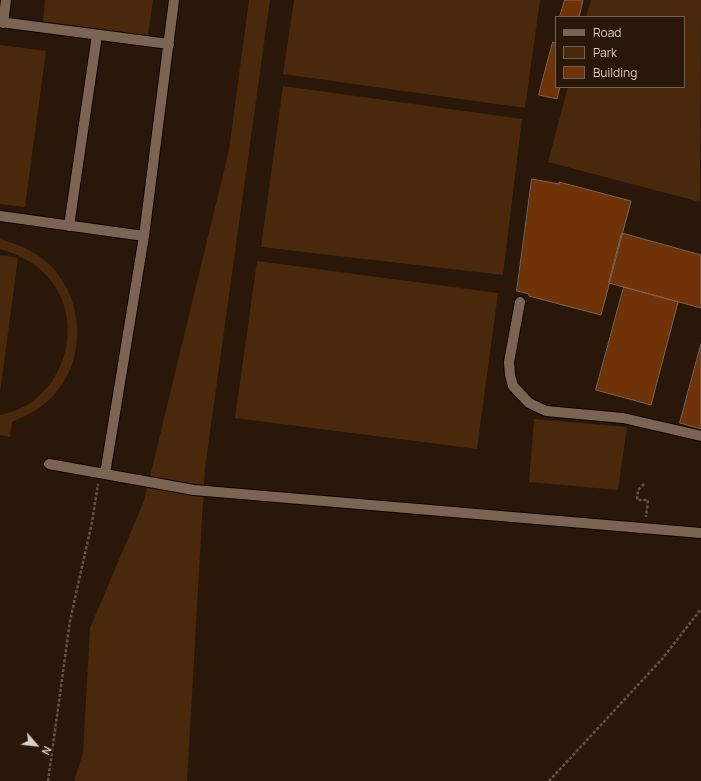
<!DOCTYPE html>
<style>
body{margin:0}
#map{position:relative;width:701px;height:781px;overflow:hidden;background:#29170a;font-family:Manrope,sans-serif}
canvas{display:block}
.legend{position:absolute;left:555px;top:16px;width:130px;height:72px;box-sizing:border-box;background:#29170a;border:1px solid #706155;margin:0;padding:5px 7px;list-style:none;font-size:12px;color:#dbcfc6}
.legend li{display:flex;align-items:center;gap:8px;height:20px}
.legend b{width:20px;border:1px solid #706155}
.north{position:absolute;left:16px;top:725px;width:40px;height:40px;-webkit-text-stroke:3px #29170a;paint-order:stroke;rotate:118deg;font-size:11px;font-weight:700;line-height:16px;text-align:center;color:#dbcfc6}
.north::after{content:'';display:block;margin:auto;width:14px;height:18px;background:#dbcfc6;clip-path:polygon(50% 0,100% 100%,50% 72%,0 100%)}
</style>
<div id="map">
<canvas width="701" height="781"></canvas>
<ul class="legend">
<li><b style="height:5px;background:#7a6455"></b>Road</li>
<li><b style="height:11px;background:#4a280b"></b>Park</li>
<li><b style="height:11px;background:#703308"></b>Building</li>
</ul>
<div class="north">N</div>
</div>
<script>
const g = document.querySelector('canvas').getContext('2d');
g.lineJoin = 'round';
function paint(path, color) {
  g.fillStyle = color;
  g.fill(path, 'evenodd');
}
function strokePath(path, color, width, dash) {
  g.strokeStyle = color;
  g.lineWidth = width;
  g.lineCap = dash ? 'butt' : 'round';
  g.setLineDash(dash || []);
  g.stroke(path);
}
paint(new Path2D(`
 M45,0h108l-5,36 -105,-14z
 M249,0h21l-65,468 -18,313h-113l9,-28 7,-125 54,-127 85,-351z
 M294,0h246l-15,108 -242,-34z
 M591,0h110l-1,202 -152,-40 20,-75h116v-70h-98z
 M0,45l46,6 -21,156 -25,-3z
 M283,86l239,33 -19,156 -242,-28z
 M0,239c12,4 23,7 34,14 49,29 58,102 19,143 -11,12 -25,19 -41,26l-2,15 -10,-2v-20c65,-11 91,-98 43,-143 -12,-12 -27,-18 -43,-23z
 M0,255l18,3 -18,135z
 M257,261l241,32 -21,156 -242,-31z
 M534,419l93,8 -9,63 -89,-8z`), '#4a280b');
const building = new Path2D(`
 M565,0h18l-4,17h-19z
 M553,42l3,1v44h4l-3,12 -18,-4z
 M532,179l27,5v-2l72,19 -30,114 -72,-19v-2l-12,-3z
 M622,233l79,22v53l-92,-25z
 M624,287l54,15 -27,103 -55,-15z
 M701,344v85l-21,-6z`);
paint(building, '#703308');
strokePath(building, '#7c6458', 1);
const minor = new Path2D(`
 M0,22l169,22
 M3,23l3,-23
 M0,216l144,20
 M69,226l28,-191
 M520,302l-11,60 1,13 3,11 16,17 17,8 77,7 78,18
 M49,464l145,26 507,43
 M105,474l39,-238 30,-236`);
strokePath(minor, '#110300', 12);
strokePath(new Path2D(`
 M644,484l-6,6 -1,10h11l-2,17
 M48,781l22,-160 22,-99 6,-38
 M549,781l113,-122 39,-50`), '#645448', 2.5, [3, 2]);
strokePath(minor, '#7a6455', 10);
</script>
